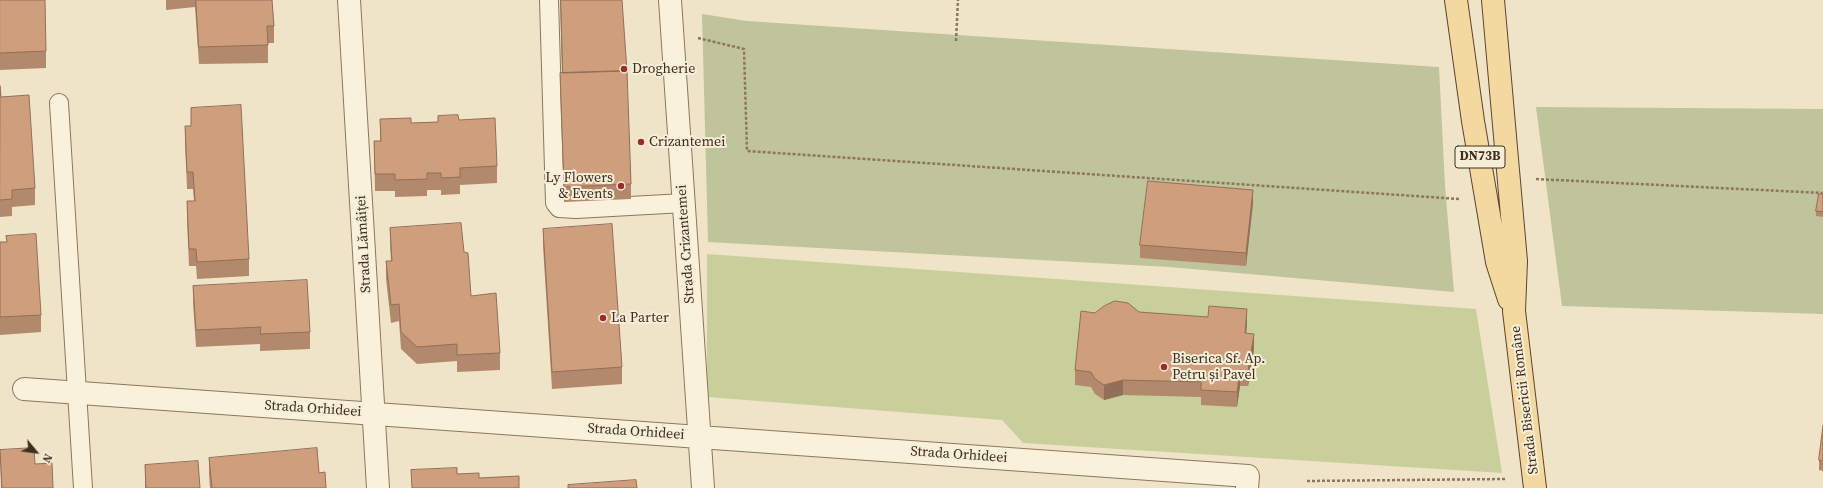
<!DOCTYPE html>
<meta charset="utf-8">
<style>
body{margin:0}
#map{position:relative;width:1823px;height:488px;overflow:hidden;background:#f0e4c8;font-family:"Source Serif 4",serif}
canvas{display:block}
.north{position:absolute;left:16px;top:432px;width:40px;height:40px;-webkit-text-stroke:3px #f7eed8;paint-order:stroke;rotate:119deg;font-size:11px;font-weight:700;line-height:16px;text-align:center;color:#3d2e20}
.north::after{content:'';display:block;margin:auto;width:14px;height:18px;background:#3d2e20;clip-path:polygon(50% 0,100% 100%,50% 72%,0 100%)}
</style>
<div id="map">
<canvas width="1823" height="488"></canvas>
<div class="north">N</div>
</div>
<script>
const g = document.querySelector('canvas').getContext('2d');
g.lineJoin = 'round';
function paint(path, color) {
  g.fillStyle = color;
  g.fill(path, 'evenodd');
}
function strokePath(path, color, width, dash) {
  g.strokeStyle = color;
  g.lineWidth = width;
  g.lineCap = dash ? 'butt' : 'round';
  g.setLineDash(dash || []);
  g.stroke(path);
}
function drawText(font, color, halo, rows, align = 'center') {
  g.font = font + ' "Source Serif 4",serif';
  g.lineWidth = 4;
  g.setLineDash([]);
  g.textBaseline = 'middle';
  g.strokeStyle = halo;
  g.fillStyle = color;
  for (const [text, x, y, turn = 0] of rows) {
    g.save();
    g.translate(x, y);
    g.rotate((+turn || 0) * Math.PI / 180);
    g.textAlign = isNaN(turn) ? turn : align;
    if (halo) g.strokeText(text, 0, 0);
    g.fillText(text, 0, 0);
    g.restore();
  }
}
paint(new Path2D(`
 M707,254l769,55 26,164 -479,-30 -21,-23 -295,-23z`), '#c9cf9b');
paint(new Path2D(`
 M702,14l45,7 692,46 6,119 9,106 -285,-25 -461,-25z
 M1536,107l287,2v205l-261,-8z`), '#bfc49a');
const lane = new Path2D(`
 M549,0l6,203 4,5 17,1 108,-6
 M59,103l24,385`);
const street = new Path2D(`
 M349,0l29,488
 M670,0l33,488
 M24,389l1224,87 -1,12`);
const primary = new Path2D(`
 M1456,0l17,121 24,141 12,37
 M1493,0l23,261 -2,50 21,177`);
strokePath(lane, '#8d765c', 20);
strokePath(street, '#8d765c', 24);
strokePath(primary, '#5b4430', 24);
strokePath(new Path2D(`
 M698,38l46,11 3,102 712,48
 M956,41l2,-41
 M1536,179l287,14
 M1307,481l200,-2`), '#8d765c', 2.5, [3, 2]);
strokePath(lane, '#faf1dc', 18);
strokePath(street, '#faf1dc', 22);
strokePath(primary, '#f3d9a0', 22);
paint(new Path2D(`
 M0,0l46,51v17l-46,2z
 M166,0h106l2,26v17h-6v20l-69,1 -4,-57 -29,3z
 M560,0h62l9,184v15l-67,3 -4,-114v-15h2z
 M0,86l1,11 34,91v17l-23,2v9l-12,1z
 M191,108l58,151v17l-52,3 -1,-13h-7l-2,-47v-18h7l-1,-12h-6l-2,-46v-17h6z
 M380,119l31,4 27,-1 21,-2 38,46v17l-37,2v9l-19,1v-5h-14v6l-32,1v-6h-20l-1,-50h6z
 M1823,194v23l-7,-1v-5z
 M1253,203l-7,63 -106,-8v-13z
 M390,228l74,24 7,44 29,57v17l-43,2v-11l-40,3 -16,-15 -2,-28 -8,2 -5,-44v-18h5l-1,-16z
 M543,229l79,138v17l-70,5 -9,-143z
 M0,242l41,73v17l-41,3z
 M193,286l117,46v17l-50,2v-7l-64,3 -3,-44z
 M1139,312l108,12 -1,9 8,16 -6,37h-8l-3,21 -36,-2v-8l-78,-2 -19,5 -9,-6 -4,-7 -16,-2v-15l20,-57z
 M1823,426v45l-4,-1v-10z
 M0,450l35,14 18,24h-52z
 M209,458l110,15 7,15h-116l-1,-13z
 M145,465l55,23h-55z`), '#b2896c');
paint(new Path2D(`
 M1253,190v13l-7,63v-13z
 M1247,309v15l-2,24v-15z
 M1254,334v15l-6,37v-15z
 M1240,371v15l-3,21v-15z
 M1123,380v15l-19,5v-15z`), '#916f58');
const building = new Path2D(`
 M0,0h45l1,51 -46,2z
 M196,0h76l2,26h-7l1,19 -69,2z
 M561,0h61l5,71 -64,2z
 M627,71l4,113 -67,3 -4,-114z
 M0,86l1,11 28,-2 6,93 -23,2v9l-12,1z
 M241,105l8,154 -52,3 -1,-13h-7l-2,-48h8l-2,-29h-6l-2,-46h6v-18z
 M458,115l1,5 36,-2 2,48 -37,2v9l-19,1v-5h-14v6l-32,1v-6h-20l-1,-33h7l-1,-22 31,-1v5l27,-1v-6z
 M1148,181l105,9 -7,63 -106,-8z
 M1819,194h4v18l-7,-1z
 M461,223l3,29 4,1 3,43 25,-3 4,60 -43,2v-11l-40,3 -16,-15 -2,-28 -8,1 -5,-44h6l-2,-33z
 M612,224l10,143 -70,5 -9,-143z
 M36,234l5,81 -41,2v-75h7l-1,-6z
 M307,280l3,52 -50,2 1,-7 -65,3 -3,-44z
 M1115,301l13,2 11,9 69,5 1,-11 38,3 -2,24 9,1 -6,37h-8l-3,21 -36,-2v-8l-78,-2 -19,5 -9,-6 -4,-7 -16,-2 6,-59 14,2 9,-7z
 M1823,426v35l-4,-1z
 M34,448l1,16 17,-1 1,25h-51l-2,-38z
 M317,448l2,25 6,-1 1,16h-114l-3,-30z
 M198,461l2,27h-54l-1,-23z
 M457,468v6l22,-1v5l40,-2v12h-107l-1,-18z
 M636,480l1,8h-69v-3z`);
paint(building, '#cf9f7d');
strokePath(building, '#916f58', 1);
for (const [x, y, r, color] of [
 [624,69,4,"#9e2a2b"],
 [641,142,4,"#9e2a2b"],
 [621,186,4,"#9e2a2b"],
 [603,318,4,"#9e2a2b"],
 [1164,367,4,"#9e2a2b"]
]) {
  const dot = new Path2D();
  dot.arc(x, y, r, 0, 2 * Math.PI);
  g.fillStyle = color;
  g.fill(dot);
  strokePath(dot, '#f7eed8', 1.5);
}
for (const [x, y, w] of [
 [1480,157,50]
]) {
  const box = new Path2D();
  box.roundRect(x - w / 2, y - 11, w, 22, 3);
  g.fillStyle = '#f7eed8';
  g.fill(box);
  strokePath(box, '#3d2e20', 1);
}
drawText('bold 13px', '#3d2e20', null, [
 ["DN73B",1480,157]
]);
drawText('14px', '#3d2e20', '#f7eed8', [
 ["Drogherie",632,69],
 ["Crizantemei",649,142],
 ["Ly Flowers",613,178,"right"],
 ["& Events",613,194,"right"],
 ["La Parter",611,318],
 ["Biserica Sf. Ap.",1172,359],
 ["Petru și Pavel",1172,375]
], 'left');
drawText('14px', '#3d2e20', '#f7eed8', [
 ["Strada Lămâiței",364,244,-93],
 ["Strada Crizantemei",686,244,-94],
 ["Strada Bisericii Române",1525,400,-97],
 ["Strada Orhideei",313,409,4],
 ["Strada Orhideei",636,432,4],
 ["Strada Orhideei",959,455,4]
]);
</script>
